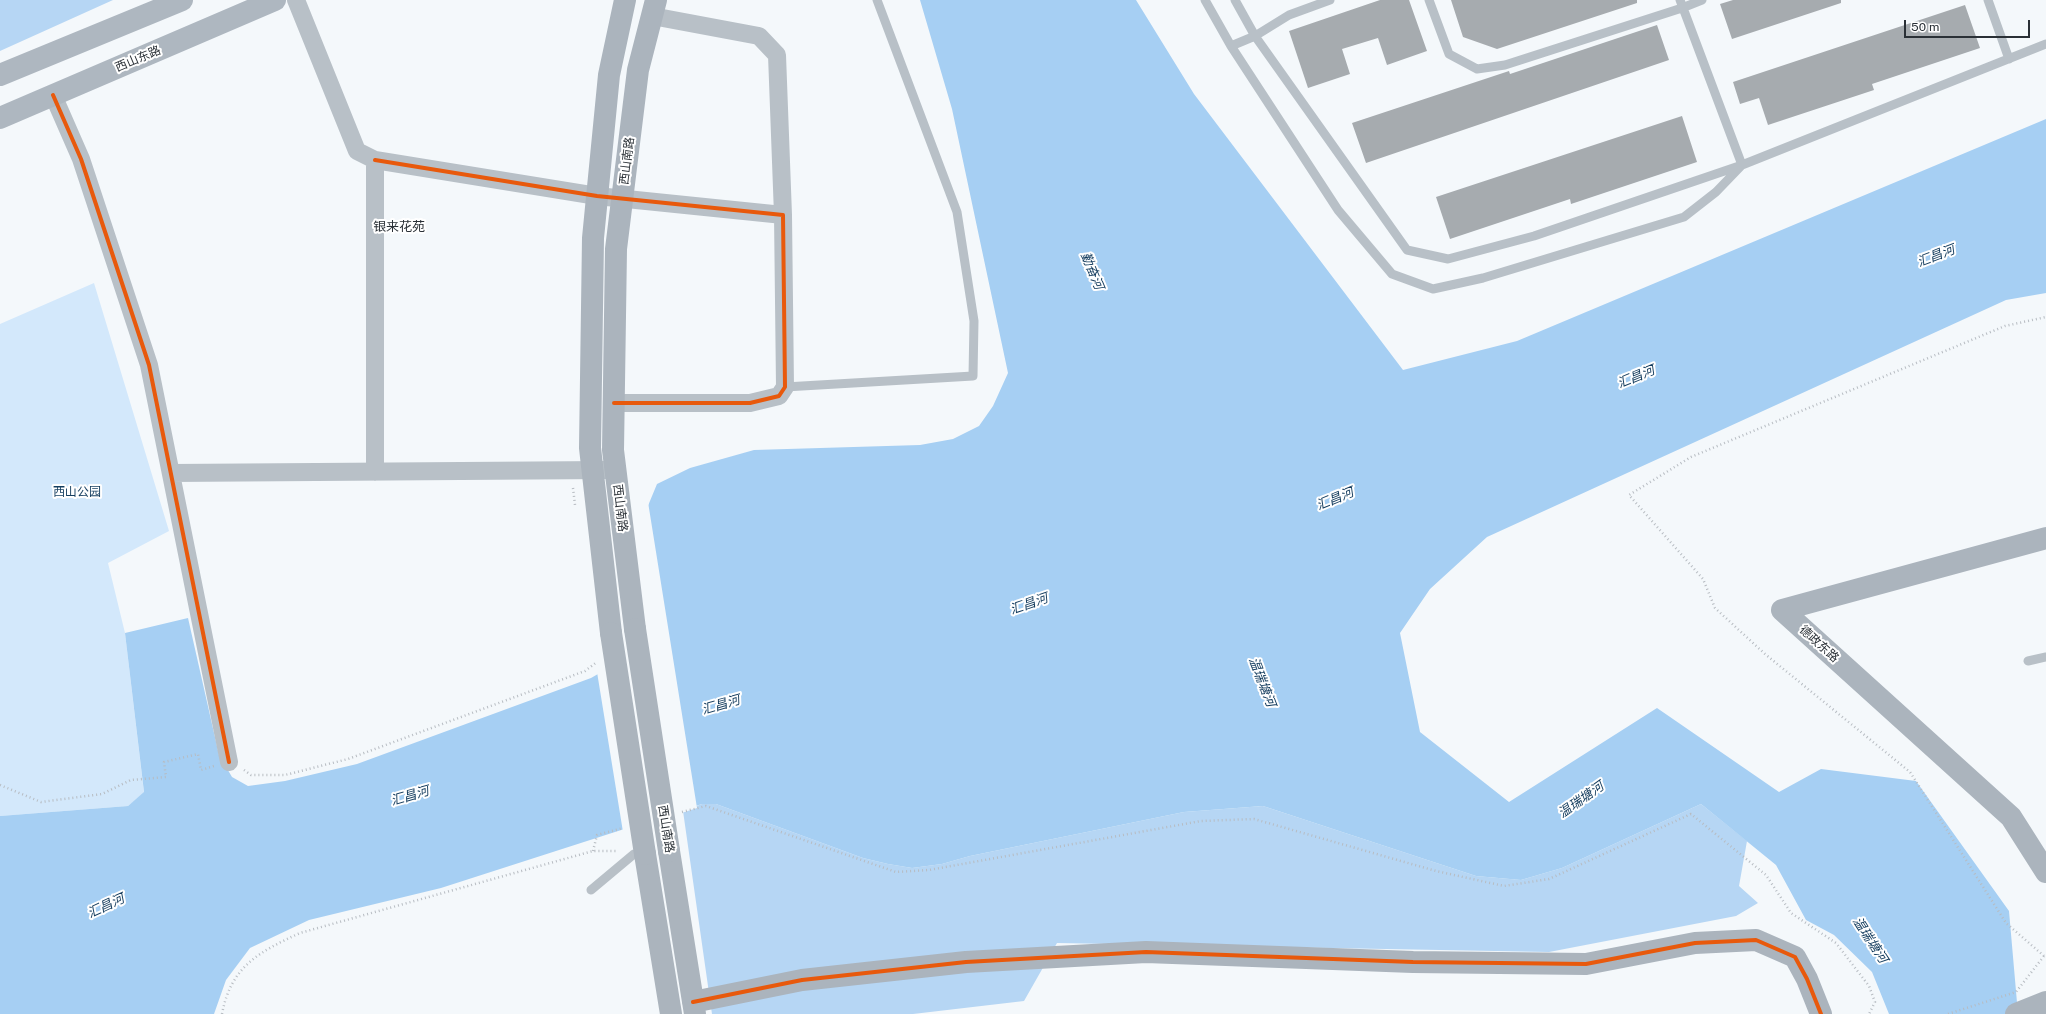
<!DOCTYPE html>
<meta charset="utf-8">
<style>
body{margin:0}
#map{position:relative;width:2046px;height:1014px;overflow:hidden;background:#f4f8fb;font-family:"Public Sans",sans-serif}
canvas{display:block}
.scale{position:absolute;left:1904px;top:20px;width:126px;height:18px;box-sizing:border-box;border:2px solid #2a3036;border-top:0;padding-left:5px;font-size:12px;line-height:14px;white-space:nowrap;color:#2a3036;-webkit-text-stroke:3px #fff;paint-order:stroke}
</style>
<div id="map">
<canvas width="2046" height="1014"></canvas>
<div class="scale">50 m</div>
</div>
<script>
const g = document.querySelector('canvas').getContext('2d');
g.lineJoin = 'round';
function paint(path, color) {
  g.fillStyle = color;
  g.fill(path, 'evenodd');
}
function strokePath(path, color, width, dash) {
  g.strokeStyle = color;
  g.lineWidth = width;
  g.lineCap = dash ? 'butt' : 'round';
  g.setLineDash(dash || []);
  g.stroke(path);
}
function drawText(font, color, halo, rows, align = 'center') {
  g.font = font + ' "Public Sans","Noto Sans SC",sans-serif';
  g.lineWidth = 4;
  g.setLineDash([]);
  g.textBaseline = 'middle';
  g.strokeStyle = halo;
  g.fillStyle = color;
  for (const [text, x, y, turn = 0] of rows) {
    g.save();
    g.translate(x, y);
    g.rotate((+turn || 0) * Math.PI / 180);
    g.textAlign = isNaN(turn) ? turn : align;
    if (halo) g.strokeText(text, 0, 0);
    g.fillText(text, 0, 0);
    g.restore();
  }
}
paint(new Path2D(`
 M94,283l75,248 -61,32 17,70 19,160 -16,13 -128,10v-492z`), '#d3e8fb');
paint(new Path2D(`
 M0,0h113l-113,51z
 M702,804h14l147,54 25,6 24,4 30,-4 28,-8 214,-44 79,-6 213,70 45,4 41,-12 139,-64 46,37 -8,45 19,17 -22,13 -187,36 -492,-9 -33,58 -111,13h-201l-29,-203z`), '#b6d6f4');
paint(new Path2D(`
 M920,0h216l58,94 209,276 114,-29 529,-222v174l-40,7 -519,237 -57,52 -30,44 20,99 89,70 148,-94 122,84 42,-23 95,12 93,130 9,103h-129l-17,-42 -38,-37 -28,-15 -30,-55 -75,-61 -139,64 -41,12 -45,-4 -213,-70 -79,6 -214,44 -28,8 -30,4 -24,-4 -25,-6 -147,-54h-14l-261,84 -132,32 -59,28 -24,32 -12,34h-214v-198l128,-10 16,-14 -19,-159 63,-15 31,137 13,22 16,9 37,-5 72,-17 234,-86 35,-20 17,-22 11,-35 -9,-88 12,-29 33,-16 64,-18 166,-5 33,-6 26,-13 14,-20 15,-33 -56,-264z`), '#a6cff3');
paint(new Path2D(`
 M648,502l49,306 -74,24 -26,-160 28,-16 17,-20 10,-35 -7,-40 -2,-48z`), '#f4f8fb');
paint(new Path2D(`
 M1380,0h29l18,51 -40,14 -9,-27 -36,11 8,25 -42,14 -19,-57z
 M1451,0h186v3l-140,46 -34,-12z
 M1733,0h108v3l-109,36 -12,-35z
 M1965,5l15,43 -108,36 2,6 -106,35 -9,-27 -19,6 -7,-22z
 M1657,25l12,35 -303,103 -14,-40 157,-52 1,3z
 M1682,116l15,46 -126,42 -1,-5 -120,40 -14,-42z`), '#a6abaf');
strokePath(new Path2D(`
 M573,488l2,17
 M244,770l7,5h34l63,-16 237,-88 12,-9
 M0,785l41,17 61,-8 29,-14 35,-3 -2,-15 34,-8 3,16 13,-4
 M682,812l24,-6 190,66 33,-2 272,-49 53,-2 182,52 68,15 45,-7 142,-65 75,61 25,38 45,30 33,43 6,16 -6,12
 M593,851l4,-16 26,-7
 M2044,956l-38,-33 -96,-151 -145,-118 -50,-46 -12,-29 -74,-84 62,-38 314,-131 41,-9
 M222,1014c9,-48 37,-62 78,-81l293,-82h25
 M1948,1014l68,-22 28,-36h2`), '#b7bcc2', 2.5, [1, 3]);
strokePath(new Path2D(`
 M1205,0l26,46 107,164 54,64 41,15 50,-11 201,-61 32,-25 26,-27 -62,-165
 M1235,0l20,36 152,214 41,9 86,-23 208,-71 304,-121
 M1429,0l20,54 28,15 28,-4 177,-57 20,-8
 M1988,0l21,59
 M1231,46l24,-10 34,-21 41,-15
 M785,387l188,-11 1,-55 -17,-109 -80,-212
 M2028,661l18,-4
 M591,890l43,-36h11`), '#b8c0c7', 9);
strokePath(new Path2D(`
 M296,0l61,151 18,9v312
 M652,16l107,20 18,19 6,160
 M53,95l28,64 68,206 80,397
 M375,160l222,36 186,19 2,172 -6,9 -29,7h-136
 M171,473l435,-3`), '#b8c0c7', 18);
strokePath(new Path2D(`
 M2046,538l-264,72 229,207 35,55
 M635,629l-22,-179 3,-201 22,-179 18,-70
 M611,633l-21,-185 3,-210 16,-163 16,-75
 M669,851l26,163
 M645,854l26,160
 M693,1002l109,-22 164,-18 180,-10 267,10 173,2 109,-21 61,-3 39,17 12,22 14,35
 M2016,1014l30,-12`), '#abb4bd', 22);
strokePath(new Path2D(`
 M0,75l182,-75
 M0,118l275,-118`), '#aeb7c0', 22);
strokePath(new Path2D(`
 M635,629l34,222
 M611,633l34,221`), '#abb4bd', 22);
strokePath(new Path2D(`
 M53,95l28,64 68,206 80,397
 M375,160l222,36 186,19 2,172 -6,9 -29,7h-136
 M693,1002l109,-22 164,-18 180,-10 267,10 173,2 109,-21 61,-3 39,17 12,22 14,35`), '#e8590c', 4);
drawText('12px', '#2a3036', '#fff', [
 ["西山东路",138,59,-23],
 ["西山南路",627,161,-83],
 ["西山南路",620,508,83],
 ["德政东路",1819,644,42],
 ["西山南路",666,829,81]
]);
drawText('12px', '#143d5f', '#fff', [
 ["西山公园",77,492]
]);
drawText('13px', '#2a3036', '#fff', [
 ["银来花苑",399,227]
]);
drawText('italic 13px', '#113a5c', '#fff', [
 ["汇昌河",1936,256,-21],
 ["勤奋河",1092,271,67],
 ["汇昌河",1636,377,-22],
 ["汇昌河",1335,499,-22],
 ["汇昌河",1029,604,-19],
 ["温瑞塘河",1262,682,69],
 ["汇昌河",721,705,-16],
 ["汇昌河",410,796,-16],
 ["温瑞塘河",1581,800,-35],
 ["汇昌河",106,906,-25],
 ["温瑞塘河",1870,940,57]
]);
</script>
